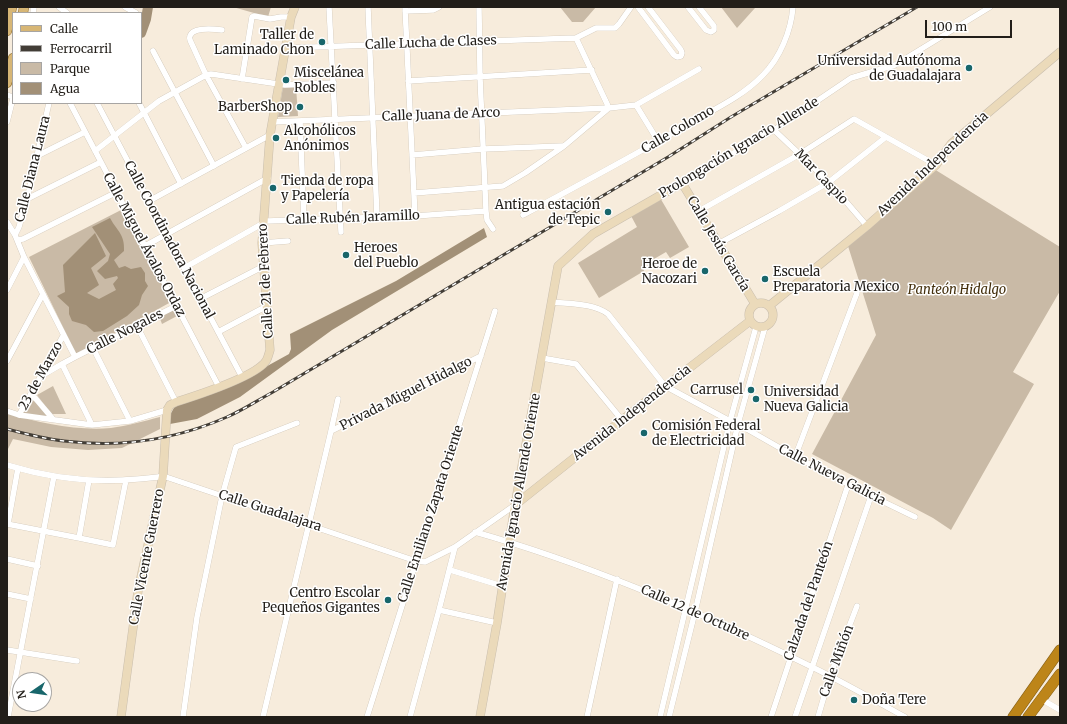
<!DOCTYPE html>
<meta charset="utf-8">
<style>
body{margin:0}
#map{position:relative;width:1067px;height:724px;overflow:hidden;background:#f7ecdc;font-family:Merriweather,serif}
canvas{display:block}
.frame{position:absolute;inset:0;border:8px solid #221e19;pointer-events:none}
.legend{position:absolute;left:12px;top:12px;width:130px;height:92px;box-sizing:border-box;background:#fff;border:1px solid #a7a5a3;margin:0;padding:5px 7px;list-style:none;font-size:12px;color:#221e19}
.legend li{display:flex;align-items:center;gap:8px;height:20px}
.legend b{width:20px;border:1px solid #a7a5a3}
.north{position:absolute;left:12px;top:672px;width:40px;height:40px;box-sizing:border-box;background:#fff;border:1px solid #a7a5a3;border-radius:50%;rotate:257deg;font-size:11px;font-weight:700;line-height:16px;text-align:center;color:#221e19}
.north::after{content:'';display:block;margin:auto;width:14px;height:18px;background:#18666b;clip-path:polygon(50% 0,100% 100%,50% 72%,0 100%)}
.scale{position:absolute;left:925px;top:20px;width:87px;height:18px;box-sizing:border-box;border:2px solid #221e19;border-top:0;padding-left:5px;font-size:12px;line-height:14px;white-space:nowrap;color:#221e19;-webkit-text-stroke:3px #fff;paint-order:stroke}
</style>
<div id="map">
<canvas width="1067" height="724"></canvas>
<div class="frame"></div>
<ul class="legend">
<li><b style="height:5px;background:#d7b675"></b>Calle</li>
<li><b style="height:5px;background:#423d36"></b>Ferrocarril</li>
<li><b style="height:11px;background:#c9baa6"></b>Parque</li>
<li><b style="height:11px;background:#a29077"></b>Agua</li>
</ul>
<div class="north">N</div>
<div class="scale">100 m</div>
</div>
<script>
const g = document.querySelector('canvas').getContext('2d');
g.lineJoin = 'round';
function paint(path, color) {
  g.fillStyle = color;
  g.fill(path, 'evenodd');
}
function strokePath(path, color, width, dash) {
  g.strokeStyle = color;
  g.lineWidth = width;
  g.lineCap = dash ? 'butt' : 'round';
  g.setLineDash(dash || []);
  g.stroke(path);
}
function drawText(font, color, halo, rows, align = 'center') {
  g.font = font + ' Merriweather,serif';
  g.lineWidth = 3;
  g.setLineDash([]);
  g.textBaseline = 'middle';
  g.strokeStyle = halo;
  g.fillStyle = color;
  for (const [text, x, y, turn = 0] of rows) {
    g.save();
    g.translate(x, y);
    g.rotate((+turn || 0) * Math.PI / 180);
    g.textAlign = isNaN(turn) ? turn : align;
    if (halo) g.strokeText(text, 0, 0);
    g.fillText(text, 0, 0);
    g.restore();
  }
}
paint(new Path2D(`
 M233,7h38l-3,10z
 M560,7h36l-13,15h-11z
 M721,7h34v1l-18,20z
 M296,86l2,30 -20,1 5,-30z
 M934,169l126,78v44l-47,81 21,12 -83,146 -18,-12 -121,-64 64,-119 -28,-89z
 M659,196l30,51 -19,11 -4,-6 -24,14 2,5 -45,27 -21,-35 59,-36 -7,-13z
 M123,209l48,93 -95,52 -47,-97z
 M173,309l4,7 -15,8 -3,-8z
 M53,386l13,28h-15l-14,-19z
 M31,397l19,21 -29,-4z
 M7,413c31,10 71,18 104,15 16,-2 33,-7 49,-11v12l-38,19 -34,2 -37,-3 -38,-8 -6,12z`), '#c9baa6');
paint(new Path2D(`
 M110,218c7,13 15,16 14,33l-10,9 5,8 6,-2 6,3 10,-2 4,6v8l3,5 -6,9 -3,10 -12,11 -24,15 -9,1 -8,-7 -14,-4 -3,-7v-7l-12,-11 8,-4 -2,-27 32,-32 11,23 -15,12 8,17 -12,8 12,6 17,-9 -3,-6 5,-6 -1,-2 -12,3 -8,-8 11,-10 2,-7 -18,-27z
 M484,228l3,9 -155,93 -92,67 -43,22 -27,5v-9l5,-9 76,-31 38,-21 2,-5 -1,-15 106,-53z`), '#a29077');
strokePath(new Path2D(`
 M141,33l5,-14 2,-12`), '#a29077', 10);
const street = new Path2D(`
 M59,7l8,6
 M125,7l11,6
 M329,7l12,225
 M368,7l9,210
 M405,7l10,209
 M479,7l1,70 6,134 1,9 6,9
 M638,7l36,48 3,2 4,-1 1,-3 -1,-3 -33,-43
 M688,7l18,23 5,2 3,-2v-4l-15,-19
 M405,11l28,-1 6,-3
 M33,13l1,-6
 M222,30c-8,-1 -35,-4 -32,10l16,35 40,73
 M576,38l33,70
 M285,48l291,-10 20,-10h19l4,-4 12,-17
 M153,51l61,115
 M242,79l10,-62 2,-1 16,3 11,-2h10
 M408,81l184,-11
 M7,95l6,2
 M70,103l149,284
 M97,103l145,274
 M139,103l42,81
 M636,105l22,36
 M300,121l4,99
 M7,122l6,-24
 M272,122l337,-14 27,-3 63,-36
 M774,130l55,52 38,44
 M95,151l64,-50 47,-26 5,-1 74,11 49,-2
 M412,155l71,-6 80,-3
 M37,156l48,-24
 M682,183l92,-53 77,-52 44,-13 95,-58
 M414,193l89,-7 22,-13 39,-27 45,-38
 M27,199l74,-37
 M149,201l121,-66
 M699,211l101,-57 54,-35 82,46
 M523,215c56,-30 112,-60 167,-92 25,-14 53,-27 73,-48 17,-17 28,-44 30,-68
 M7,222l8,13 9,22 51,100 -13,7 30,61
 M15,235l4,-8 8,-28 22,-96
 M17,240l6,-1 94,-47
 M262,243l26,-2
 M718,244l61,-33 50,-29 57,-45
 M145,246l123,-68
 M184,268l83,-47 148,-5 71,-5
 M7,290l17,-33
 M200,299l64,-33
 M552,302c18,2 41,1 56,12l57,72 65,35 8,3c58,34 117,65 177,93
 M137,326l39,76
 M218,332l49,-26
 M93,348l37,73
 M75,357l101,-51
 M542,358l34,6 46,56
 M7,361l36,-67
 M43,375l19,-11
 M31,395l5,4 17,20
 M7,411l12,4 73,10 38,-4 37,-11
 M19,415l44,-79
 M331,431l150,-75
 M795,457l62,-164
 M7,465c42,13 87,18 131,14 9,-1 17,-1 25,-3l253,85 9,1 30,-15 60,-42
 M7,524l72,14 34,7 13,-65
 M8,524l10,-56
 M475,532c116,33 228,81 337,135 31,15 62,33 93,50
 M79,538l10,-58
 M7,559l31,7
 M450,570l52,16
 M7,594l24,5
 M439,610l58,13
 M7,650l70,11
 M1041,699l19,11
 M8,717l46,-241
 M183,717l14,-100 25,-121 14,-49 61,-24
 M263,717l68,-286 7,-32
 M367,717l128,-406
 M410,717l29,-107 16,-63
 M587,717l30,-138
 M660,717l70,-296 26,-94
 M669,717l26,-105 43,-188 27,-97
 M771,717l77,-232
 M795,717l76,-221
 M818,717l12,-41 27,-70`);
const secondary = new Path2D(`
 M749 315a12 12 0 1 1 24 0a12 12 0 1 1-24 0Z
 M769,306l98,-80 69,-61 15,-21 109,-92
 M515,505l107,-85 128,-99
 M121,717l17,-126 25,-115 4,-66 3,-5 6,-3c19,-6 79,-25 90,-41 2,-3 3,-8 4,-11l-8,-107 8,-108 21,-118 4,-10
 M480,717l17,-94 18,-118 43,-239 35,-32 89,-51 73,121`);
const primary = new Path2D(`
 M23,13l1,-6
 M7,31l5,-24
 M7,83l6,-25`);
const highway = new Path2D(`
 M1013,717l47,-67
 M1028,717l32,-43`);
strokePath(street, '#c9beae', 6);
strokePath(secondary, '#c9beae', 9);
strokePath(primary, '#876119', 10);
strokePath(highway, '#876119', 11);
strokePath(street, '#fff', 5.5);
strokePath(secondary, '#ebdaba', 8);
strokePath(primary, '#d7b675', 9);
strokePath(highway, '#bd8519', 10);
const rail = new Path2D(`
 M7,429c19,5 38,10 57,12 57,7 111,-1 163,-24 16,-7 31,-17 46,-25l395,-235 63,-40 186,-110`);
strokePath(rail, '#423d36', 3);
strokePath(rail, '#fff', 1.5, [4.5]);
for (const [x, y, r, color] of [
 [322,42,4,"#18666b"],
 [969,68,4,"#18666b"],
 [286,80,4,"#18666b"],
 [300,107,4,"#18666b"],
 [276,138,4,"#18666b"],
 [273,188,4,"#18666b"],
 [608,212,4,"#18666b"],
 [346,255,4,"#18666b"],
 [705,271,4,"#18666b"],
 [765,279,4,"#18666b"],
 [751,390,4,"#18666b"],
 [756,399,4,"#18666b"],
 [644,433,4,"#18666b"],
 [388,600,4,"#18666b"],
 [854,700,4,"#18666b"]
]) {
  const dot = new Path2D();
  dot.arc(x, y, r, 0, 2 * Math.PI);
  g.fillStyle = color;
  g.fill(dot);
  strokePath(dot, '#fff', 1.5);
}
drawText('13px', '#221e19', '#fff', [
 ["Taller de",314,35,"right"],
 ["Laminado Chon",314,50,"right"],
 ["Universidad Autónoma",961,61,"right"],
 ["de Guadalajara",961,76,"right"],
 ["Miscelánea",294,73],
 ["Robles",294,88],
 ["BarberShop",292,107,"right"],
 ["Alcohólicos",284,131],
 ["Anónimos",284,146],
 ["Tienda de ropa",281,181],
 ["y Papelería",281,196],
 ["Antigua estación",600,205,"right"],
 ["de Tepic",600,220,"right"],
 ["Heroes",354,248],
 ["del Pueblo",354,263],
 ["Heroe de",697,264,"right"],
 ["Nacozari",697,279,"right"],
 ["Escuela",773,272],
 ["Preparatoria Mexico",773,287],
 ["Carrusel",743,390,"right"],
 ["Universidad",764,392],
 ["Nueva Galicia",764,407],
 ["Comisión Federal",652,426],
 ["de Electricidad",652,441],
 ["Centro Escolar",380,593,"right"],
 ["Pequeños Gigantes",380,608,"right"],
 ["Doña Tere",862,700]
], 'left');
drawText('13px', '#221e19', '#fff', [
 ["Calle Lucha de Clases",431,43,-2],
 ["Calle Juana de Arco",441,115,-2],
 ["Calle Colomo",678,130,-30],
 ["Prolongación Ignacio Allende",739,148,-31],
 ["Avenida Independencia",933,164,-43],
 ["Calle Diana Laura",33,169,-76],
 ["Mar Caspio",821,177,46],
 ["Calle Rubén Jaramillo",353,218,-2],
 ["Calle Coordinadora Nacional",169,240,62],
 ["Calle Jesús García",718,244,59],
 ["Calle Miguel Ávalos Ordaz",144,245,62],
 ["Calle 21 de Febrero",266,281,-93],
 ["Calle Nogales",125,332,-27],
 ["23 de Marzo",41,376,-61],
 ["Privada Miguel Hidalgo",406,394,-27],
 ["Avenida Independencia",632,413,-38],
 ["Calle Nueva Galicia",832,475,27],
 ["Avenida Ignacio Allende Oriente",519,492,-80],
 ["Calle Guadalajara",270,511,18],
 ["Calle Emiliano Zapata Oriente",431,514,-72],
 ["Calle Vicente Guerrero",147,557,-79],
 ["Calzada del Panteón",809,601,-71],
 ["Calle 12 de Octubre",695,613,24],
 ["Calle Miñón",837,661,-70]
]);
drawText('italic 13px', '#44300d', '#fff', [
 ["Panteón Hidalgo",957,290]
]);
</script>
